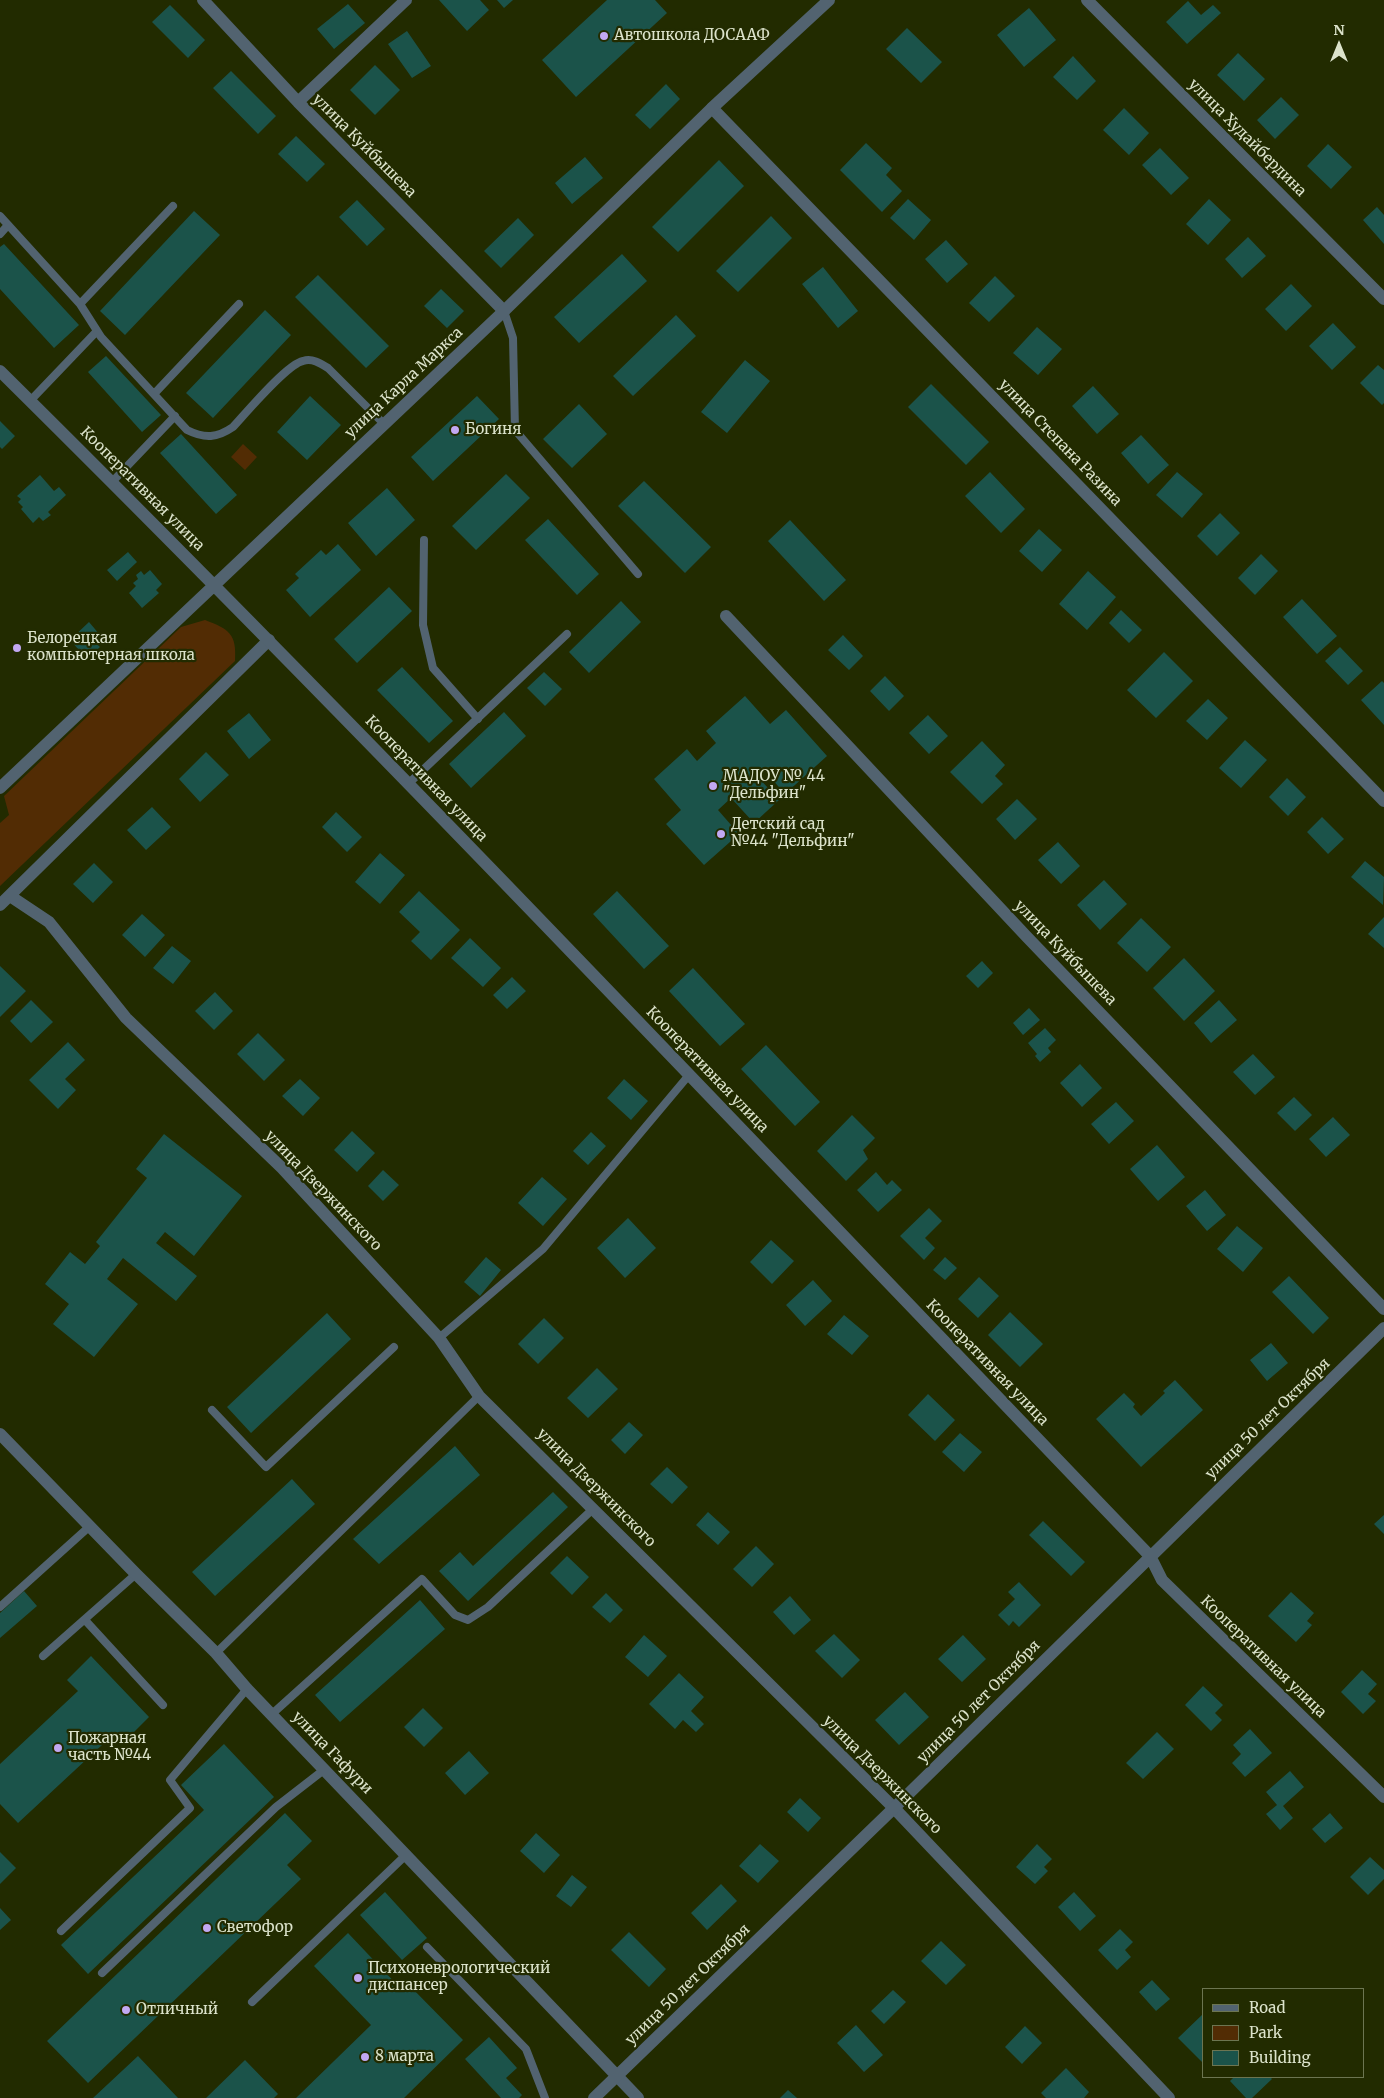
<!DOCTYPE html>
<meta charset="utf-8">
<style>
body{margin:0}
#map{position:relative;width:1384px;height:2098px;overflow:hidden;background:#222b00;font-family:Merriweather,serif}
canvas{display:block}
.legend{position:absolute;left:1202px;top:1988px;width:162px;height:90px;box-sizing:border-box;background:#222b00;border:1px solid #6c7551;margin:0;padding:6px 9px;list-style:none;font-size:15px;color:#dce3cb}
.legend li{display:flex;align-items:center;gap:10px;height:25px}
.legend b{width:25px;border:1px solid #6c7551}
.north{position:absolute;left:1314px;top:20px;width:50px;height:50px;-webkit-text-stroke:4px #222b00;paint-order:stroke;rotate:0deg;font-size:14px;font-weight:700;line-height:20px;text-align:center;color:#dce3cb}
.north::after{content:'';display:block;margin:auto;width:18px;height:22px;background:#dce3cb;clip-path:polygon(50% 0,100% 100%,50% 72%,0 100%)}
</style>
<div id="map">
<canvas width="1384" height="2098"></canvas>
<ul class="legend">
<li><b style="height:6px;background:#526370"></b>Road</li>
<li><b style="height:14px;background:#522c04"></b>Park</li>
<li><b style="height:14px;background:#1b534a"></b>Building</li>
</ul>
<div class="north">N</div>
</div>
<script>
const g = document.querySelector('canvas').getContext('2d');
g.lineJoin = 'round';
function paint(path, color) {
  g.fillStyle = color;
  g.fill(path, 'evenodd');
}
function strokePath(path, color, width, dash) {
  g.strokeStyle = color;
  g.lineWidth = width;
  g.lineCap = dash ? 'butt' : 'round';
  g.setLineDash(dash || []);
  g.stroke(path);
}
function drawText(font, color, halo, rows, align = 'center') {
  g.font = font + ' Merriweather,serif';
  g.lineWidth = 4.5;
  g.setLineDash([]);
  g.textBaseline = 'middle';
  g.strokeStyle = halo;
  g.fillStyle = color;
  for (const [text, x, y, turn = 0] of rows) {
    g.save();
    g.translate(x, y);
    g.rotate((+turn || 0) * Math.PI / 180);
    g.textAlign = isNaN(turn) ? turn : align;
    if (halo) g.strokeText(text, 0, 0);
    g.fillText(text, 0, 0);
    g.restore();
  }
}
paint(new Path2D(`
 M243,444l14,13 -12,13 -14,-13z
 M205,620c24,9 32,14 30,41l-235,225v-63l9,-8 -5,-19 177,-169z`), '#522c04');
paint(new Path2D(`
 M439,0h41l9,10 -22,21z
 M497,0h16l-9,8z
 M607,0h48l12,13 -91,84 -34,-37z
 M1188,1l13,14 12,-10 8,8 -34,31 -21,-22z
 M348,4l17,19 -31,26 -17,-20z
 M170,5l35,35 -17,18 -36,-36z
 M1029,8l27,32 -32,27 -27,-32z
 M907,28l35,34 -21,21 -35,-34z
 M407,31l24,35 -19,12 -24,-34z
 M1238,53l27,26 -21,22 -27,-26z
 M1073,56l23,25 -19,19 -24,-23z
 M375,65l25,25 -25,25 -25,-25z
 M231,71l45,45 -18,18 -45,-46z
 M666,84l14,15 -30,30 -15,-14z
 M1281,97l18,18 -24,24 -18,-19z
 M1124,108l25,25 -20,22 -26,-25z
 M296,136l29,28 -18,18 -29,-28z
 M866,143l26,25 -6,7 16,16 -20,21 -42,-42z
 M1328,144l24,23 -21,22 -24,-23z
 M1160,148l29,30 -18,17 -29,-30z
 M585,157l18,21 -31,26 -17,-21z
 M719,160l25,26 -66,66 -26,-25z
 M908,199l23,21 -17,20 -24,-22z
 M1209,199l22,21 -23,25 -22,-21z
 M357,200l28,29 -18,17 -28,-29z
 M1377,207l7,8v29l-21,-24z
 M194,211l26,24 -95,100 -25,-24z
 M771,216l21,22 -54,54 -22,-21z
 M518,218l16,17 -33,33 -17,-17z
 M1248,237l18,19 -24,22 -17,-19z
 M946,240l22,24 -21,19 -22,-24z
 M4,244l75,81 -25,23 -54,-59v-42z
 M622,254l25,27 -68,62 -25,-26z
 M823,267l35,44 -20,17 -36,-44z
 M318,275l71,71 -23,22 -71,-71z
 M995,276l20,20 -26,26 -20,-19z
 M1291,284l21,22 -26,25 -21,-22z
 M441,289l23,22 -17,17 -23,-22z
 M265,310l26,25 -78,83 -27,-25z
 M676,315l20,21 -63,60 -20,-20z
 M1333,323l23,24 -24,23 -23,-24z
 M1037,327l25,22 -24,26 -25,-22z
 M106,356l55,59 -19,17 -54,-60z
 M745,360l25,21 -43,52 -26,-21z
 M1378,365l6,5v33l-2,2 -22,-22z
 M931,384l58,58 -23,23 -58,-58z
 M1093,386l26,28 -22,20 -25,-28z
 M310,396l31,29 -34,35 -30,-28z
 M477,396l22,23 -66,62 -22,-24z
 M579,404l28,30 -35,34 -29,-29z
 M0,421l15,15 -13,13 -2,-2z
 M181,434l56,61 -21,19 -56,-61z
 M1141,435l28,30 -21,19 -27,-31z
 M990,472l35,37 -24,24 -36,-37z
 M1177,472l26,22 -21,24 -26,-23z
 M506,474l24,24 -54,52 -24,-24z
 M40,475l14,16 5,-4 7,8 -18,17 3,3 -8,6 -4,-4 -6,6 -12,-14 2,-2 -5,-5 3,-3 -4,-3z
 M644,481l67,66 -26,26 -67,-67z
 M387,488l28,32 -39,36 -28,-33z
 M1220,513l20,20 -23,23 -20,-20z
 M548,519l51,55 -22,21 -52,-55z
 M790,520l56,60 -22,21 -56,-60z
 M1039,529l23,21 -20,22 -23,-21z
 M338,544l23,26 -51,47 -24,-27 13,-12 -4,-4 26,-24 5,5z
 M128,552l9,10 -20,19 -10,-11z
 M1261,554l17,17 -23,24 -17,-17z
 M150,570l12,14 -6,6 3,3 -17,15 -13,-15 7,-7 -3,-3 5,-4 -2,-4 5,-4 3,4z
 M1088,571l28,26 -29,33 -28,-26z
 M389,587l23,24 -55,52 -23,-24z
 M1302,599l35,37 -20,18 -34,-37z
 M621,601l20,21 -52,51 -20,-21z
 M1121,610l21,20 -13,13 -20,-20z
 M89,622l11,13 -7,5 7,7 -13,12 -17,-19z
 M843,635l20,21 -14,14 -21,-20z
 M1340,647l23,24 -15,14 -23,-24z
 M1164,652l29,29 -37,37 -29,-28z
 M402,667l51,54 -24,22 -52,-53z
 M544,672l18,17 -17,17 -18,-18z
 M885,676l19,20 -15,15 -19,-20z
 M1382,681l2,2v42l-23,-25z
 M745,696l25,28 16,-14 41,46 -42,38 -21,-24 -7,6 22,24 -25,23 -23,-25 -13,12 21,24 -35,31 -38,-41 15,-14 -27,-31 33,-30 10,12 19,-18 -10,-12z
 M1208,699l20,19 -21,22 -21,-19z
 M504,712l22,24 -55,52 -22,-24z
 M249,713l22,27 -22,19 -22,-28z
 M928,715l20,21 -19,18 -20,-21z
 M1245,740l22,20 -26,28 -22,-20z
 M982,741l23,24 -10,11 8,8 -21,20 -32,-32z
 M206,752l23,23 -29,27 -21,-23z
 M1287,778l19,19 -18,19 -19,-19z
 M1017,799l20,20 -22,21 -19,-21z
 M152,807l19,20 -25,23 -19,-20z
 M336,812l26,25 -15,15 -25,-25z
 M1322,817l22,22 -16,15 -21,-22z
 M1058,842l22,24 -19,18 -23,-24z
 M380,853l25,22 -25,29 -25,-22z
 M1365,861l19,16 -1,28 -32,-28z
 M94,863l19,19 -20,21 -20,-19z
 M1104,880l23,24 -27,26 -23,-25z
 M419,891l41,39 -29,30 -20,-19 9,-9 -21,-20z
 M617,891l52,55 -25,23 -51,-55z
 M142,914l23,21 -20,22 -23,-22z
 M1384,917v31l-16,-14z
 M1141,918l30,29 -24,25 -30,-29z
 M470,938l31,30 -18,19 -32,-29z
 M172,946l19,15 -18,23 -20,-16z
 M1184,958l31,33 -31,30 -31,-33z
 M982,961l11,12 -15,15 -12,-12z
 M0,966l26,25 -26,26z
 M693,968l52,56 -25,22 -51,-55z
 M512,977l14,14 -19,18 -14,-14z
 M215,992l18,19 -19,19 -19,-19z
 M31,1000l22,22 -22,21 -21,-22z
 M1219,1000l18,20 -26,23 -17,-20z
 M1029,1008l11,12 -17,15 -10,-12z
 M1045,1028l11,12 -8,8 3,4 -11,10 -5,-6 2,-2 -9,-11z
 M258,1033l27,27 -21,21 -27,-27z
 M68,1042l17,18 -20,19 11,11 -18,19 -29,-29z
 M766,1045l54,57 -25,24 -54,-57z
 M1253,1054l22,23 -20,18 -22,-23z
 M1080,1064l22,24 -20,19 -22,-24z
 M300,1079l20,19 -17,18 -21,-20z
 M624,1079l24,22 -17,19 -24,-22z
 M1294,1097l18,18 -17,16 -18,-18z
 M1116,1102l18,19 -25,23 -18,-20z
 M852,1115l23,23 -12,12 5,9 -22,22 -29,-30z
 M1333,1117l17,18 -24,22 -17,-18z
 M352,1131l23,22 -18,19 -23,-22z
 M591,1132l15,14 -18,19 -15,-14z
 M164,1134l78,62 -48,60 -29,-24 -9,11 41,33 -21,25 -53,-43 -16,21 31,25 -44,53 -41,-33 16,-20 -24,-20 25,-32 15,12 15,-18 -4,-4 51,-64 -11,-9z
 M1157,1145l28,32 -27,24 -28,-32z
 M383,1170l16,15 -16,16 -15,-15z
 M876,1172l11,13 5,-5 10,10 -24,22 -21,-22z
 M542,1177l25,22 -24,27 -25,-23z
 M1205,1190l21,25 -19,16 -21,-25z
 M929,1208l13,13 -17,17 10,10 -11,12 -24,-24z
 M628,1218l28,30 -31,30 -28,-30z
 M1237,1226l26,22 -20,24 -26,-23z
 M771,1240l23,21 -22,23 -22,-22z
 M486,1257l15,13 -21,26 -16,-14z
 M945,1257l12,11 -12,12 -12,-10z
 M1289,1276l40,42 -16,16 -41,-42z
 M979,1277l20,19 -21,22 -20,-19z
 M813,1280l19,21 -27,25 -19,-21z
 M1010,1312l33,32 -23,23 -32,-32z
 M327,1313l24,26 -100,94 -24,-26z
 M844,1315l25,21 -17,19 -25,-21z
 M544,1318l20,20 -26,26 -20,-20z
 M1271,1343l17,20 -21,18 -17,-21z
 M597,1368l21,21 -30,29 -21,-20z
 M1175,1380l28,30 -62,57 -45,-48 28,-26 11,11 -2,3 8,9 24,-23 -2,-2z
 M928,1394l27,26 -20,21 -27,-26z
 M629,1422l14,13 -18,19 -14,-14z
 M960,1433l22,19 -18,20 -22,-20z
 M455,1446l25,29 -101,89 -26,-25z
 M667,1467l21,20 -16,17 -22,-20z
 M292,1479l23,25 -100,92 -23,-24z
 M553,1492l15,15 -100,94 -29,-30 21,-19 13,14z
 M708,1512l22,20 -12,13 -22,-20z
 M1384,1515v19l-10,-10z
 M1043,1521l42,41 -14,14 -42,-41z
 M756,1546l18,18 -22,23 -19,-18z
 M567,1556l22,21 -17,18 -22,-22z
 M1019,1582l22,23 -22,22 -6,-6 -4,5 -11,-11 17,-16 -7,-7z
 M24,1591l13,15 -37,32v-25z
 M1291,1592l23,21 -7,8 5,4 -16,17 -28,-26z
 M606,1593l17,17 -13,13 -18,-16z
 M790,1596l21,24 -17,15 -21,-23z
 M420,1600l25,29 -105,93 -25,-27z
 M834,1634l26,26 -18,18 -27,-27z
 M644,1635l23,21 -19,21 -23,-20z
 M963,1635l23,24 -24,23 -24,-23z
 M91,1656l58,61 -24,24 -9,-9 -98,91 -18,-19v-40l78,-73 -11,-11z
 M1362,1670l15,14 -9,10 8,7 -13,13 -22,-22z
 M679,1673l25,24 -13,14 13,13 -8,8 -13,-12 -8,9 -26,-25z
 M1203,1686l20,19 -8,8 7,7 -11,11 -26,-26z
 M905,1692l24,25 -30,28 -24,-25z
 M423,1708l20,20 -19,19 -20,-20z
 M1250,1729l22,24 -27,24 -13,-14 9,-9 -8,-9z
 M1157,1732l17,17 -31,30 -17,-16z
 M224,1744l50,53 -186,177 -27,-29 143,-135 -23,-25z
 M469,1751l20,22 -24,22 -20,-22z
 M1290,1771l14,16 -21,19 10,12 -13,12 -14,-16 11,-9 -11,-13z
 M800,1798l21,20 -13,14 -21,-20z
 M285,1813l27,28 -25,24 14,14 -213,204 -41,-42z
 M1330,1813l13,15 -18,15 -13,-14z
 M536,1833l24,22 -16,18 -24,-22z
 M760,1844l19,17 -21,22 -19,-17z
 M1037,1844l15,15 -8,8 4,4 -13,13 -19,-17z
 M0,1852l16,16 -16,16z
 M1370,1857l14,13v9l-16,16 -18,-18z
 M572,1875l15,12 -16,20 -15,-11z
 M721,1884l16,17 -30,29 -16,-17z
 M385,1892l42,46 -25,22 -42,-45z
 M1074,1892l22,24 -16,15 -22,-24z
 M0,1908l11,12 -11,10z
 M1120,1929l13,13 -8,8 6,7 -14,13 -19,-20z
 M629,1932l37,37 -17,18 -38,-37z
 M348,1933l54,57 6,-6 55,56 -59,58h-108l75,-73 -57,-59z
 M941,1941l25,24 -20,20 -25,-24z
 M1152,1980l18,19 -14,12 -17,-19z
 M893,1990l13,12 -22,22 -13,-13z
 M1203,2014v49l-25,-25z
 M856,2025l27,30 -19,17 -27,-29z
 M1025,2026l17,17 -20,21 -17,-17z
 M489,2037l28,31 -11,10 16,17 -3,3h-18l-36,-39z
 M138,2056l40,42h-85z
 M245,2060l33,34 -4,4h-68z
 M1066,2068l23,24 -5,6h-38l-5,-5z
 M1234,2077h36l2,2 -20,19h-6l-16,-17z
 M788,2090l9,8h-17z`), '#1b534a');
strokePath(new Path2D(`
 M0,216l80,88 21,33 86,93c18,9 30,8 46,-3 13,-14 54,-63 70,-66 9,-3 17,2 25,7l56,56
 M0,234l8,-9
 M80,304l93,-98
 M504,311l9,27 2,92 123,144
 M154,394l85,-90
 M30,401l67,-70
 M112,482l63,-66
 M424,540l-1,85 10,43 45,51
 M408,784l159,-150
 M439,1338l104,-89 146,-174
 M212,1410l54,57 128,-120
 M0,1607l90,-81
 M85,1620l78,85
 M216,1653l263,-257
 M43,1656l93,-82
 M272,1714l150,-135 33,36 13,5 20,-13 106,-99
 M61,1931l129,-123 -20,-28 77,-91
 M427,1947l99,102 19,49
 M102,1973l174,-166 49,-38
 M252,2002l155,-148`), '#526370', 8);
strokePath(new Path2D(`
 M203,0l95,102 206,209
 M1087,0l297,299
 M298,102l108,-102
 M712,108l672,693
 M726,616l301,321 357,372
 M10,896l39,26 77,96 156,150 157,170 40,58 415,412 275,290
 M0,905l269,-265
 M617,2076l21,22`), '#526370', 12);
strokePath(new Path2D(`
 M0,371c391,387 769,788 1150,1185l12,24 222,217
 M0,788l504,-477 208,-203 117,-108
 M0,1434l136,140 80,79 31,36 370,387
 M594,2098l300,-290 490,-480`), '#526370', 12);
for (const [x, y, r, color] of [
 [604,36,5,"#c2a8f2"],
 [455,430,5,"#c2a8f2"],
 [17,648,5,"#c2a8f2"],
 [713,786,5,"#c2a8f2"],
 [721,834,5,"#c2a8f2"],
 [58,1748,5,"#c2a8f2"],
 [207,1928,5,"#c2a8f2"],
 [358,1978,5,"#c2a8f2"],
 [126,2010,5,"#c2a8f2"],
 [365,2057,5,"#c2a8f2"]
]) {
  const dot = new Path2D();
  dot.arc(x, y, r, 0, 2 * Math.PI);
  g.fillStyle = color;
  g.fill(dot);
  strokePath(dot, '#222b00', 2);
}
drawText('15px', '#dce3cb', '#222b00', [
 ["Автошкола ДОСААФ",614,36],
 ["Богиня",465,430],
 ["Белорецкая",27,639],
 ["компьютерная школа",27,656],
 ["МАДОУ № 44",723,777],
 ["\"Дельфин\"",723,794],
 ["Детский сад",731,825],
 ["№44 \"Дельфин\"",731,842],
 ["Пожарная",68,1739],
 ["часть №44",68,1756],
 ["Светофор",217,1928],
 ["Психоневрологический",368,1969],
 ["диспансер",368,1986],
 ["Отличный",136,2010],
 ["8 марта",375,2057]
], 'left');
drawText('15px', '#dce3cb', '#222b00', [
 ["улица Худайбердина",1247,138,45],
 ["улица Куйбышева",364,146,45],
 ["улица Карла Маркса",404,383,-43],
 ["улица Степана Разина",1060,443,46],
 ["Кооперативная улица",142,489,45],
 ["Кооперативная улица",426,779,46],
 ["улица Куйбышева",1065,953,46],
 ["Кооперативная улица",707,1070,46],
 ["улица Дзержинского",323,1191,46],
 ["Кооперативная улица",987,1363,46],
 ["улица 50 лет Октября",1268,1419,-44],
 ["улица Дзержинского",596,1488,45],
 ["Кооперативная улица",1263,1657,44],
 ["улица 50 лет Октября",979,1702,-45],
 ["улица Гафури",332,1753,46],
 ["улица Дзержинского",882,1775,45],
 ["улица 50 лет Октября",688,1985,-44]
]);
</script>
